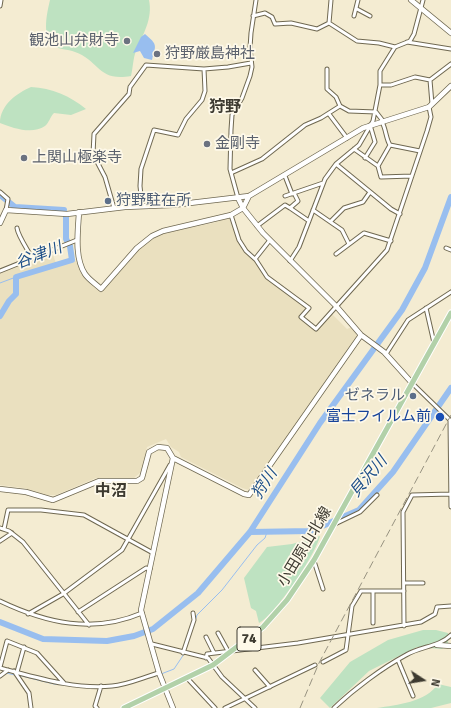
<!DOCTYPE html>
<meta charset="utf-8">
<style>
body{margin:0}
#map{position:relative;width:451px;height:708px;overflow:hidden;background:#f4ecd2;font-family:Signika,sans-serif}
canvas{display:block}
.north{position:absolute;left:403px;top:660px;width:40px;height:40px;-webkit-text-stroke:3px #fef9e9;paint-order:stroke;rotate:102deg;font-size:11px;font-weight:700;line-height:16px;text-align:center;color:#3d3a30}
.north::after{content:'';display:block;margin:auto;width:14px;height:18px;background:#3d3a30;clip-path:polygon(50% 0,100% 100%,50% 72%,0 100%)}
</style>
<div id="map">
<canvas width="451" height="708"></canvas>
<div class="north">N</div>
</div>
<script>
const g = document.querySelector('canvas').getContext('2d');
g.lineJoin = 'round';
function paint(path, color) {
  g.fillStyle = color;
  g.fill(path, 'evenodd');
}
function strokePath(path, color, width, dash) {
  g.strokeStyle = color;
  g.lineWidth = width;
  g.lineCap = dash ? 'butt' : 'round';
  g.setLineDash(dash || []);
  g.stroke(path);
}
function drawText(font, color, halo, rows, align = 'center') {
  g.font = font + ' Signika,"Noto Sans JP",sans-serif';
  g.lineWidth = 3.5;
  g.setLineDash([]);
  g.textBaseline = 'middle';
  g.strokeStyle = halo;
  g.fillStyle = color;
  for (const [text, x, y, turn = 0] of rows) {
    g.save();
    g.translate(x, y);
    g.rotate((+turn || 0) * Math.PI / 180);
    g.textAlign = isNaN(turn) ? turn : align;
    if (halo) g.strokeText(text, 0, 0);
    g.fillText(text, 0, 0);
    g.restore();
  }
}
paint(new Path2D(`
 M229,218l10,24 7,12 8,5 12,19 40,30 -7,9 17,15 16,-18 15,15 5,-2 -1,1 5,5 1,5 -105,150 -3,2 -7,-2 -61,-31 -2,-5 -8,-5 -5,-8 -19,8 -6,25 -7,6h-38l-40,17h-9l-23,-7 -24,-3v-212l52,-21 5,14 21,-6 6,15 17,14 11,-9 27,-33 14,-9 11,-5 49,-10z`), '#eae0bf');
paint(new Path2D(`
 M50,0h99c4,19 -6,34 -13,51 -3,7 -3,17 -5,25 -33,6 -31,-15 -56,-24 -7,-3 -17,-2 -23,-7 -10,-11 -5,-32 -2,-45z
 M31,87c21,1 39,9 55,22l-15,6 -17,-2c-4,4 -5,10 -9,13 -13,9 -32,2 -45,-3 0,-18 17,-30 31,-36z
 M320,536c-4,18 -45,79 -61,87l-3,-12 -5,-3 -7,-30 23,-31 25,-3z
 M423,630h13l12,3v11l-6,5 -25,-2 -48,24 -39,37 -10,-10 30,-36 38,-22z
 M438,684l13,3v16l-20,5h-54c20,-3 49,-6 61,-24z`), '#bee2c1');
paint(new Path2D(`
 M145,34c13,11 11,11 7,26l-8,-2 -4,-7 -7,2 8,-16z`), '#98beef');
strokePath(new Path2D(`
 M0,283l16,-6
 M188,642l9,-27 25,-25 35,-45 8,-7 2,-6
 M6,673l9,2
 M161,674l13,-5 10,-15
 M18,675l36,9 12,1
 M149,678l9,-3
 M101,688l16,-1`), '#98beef', 1);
strokePath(new Path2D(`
 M0,195l15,12 49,3
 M0,316l9,-15 7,-7v-17l56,-17 -2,-14 -4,-7v-23
 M250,532l61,-1 48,-21 34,-38 58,-84
 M0,622l43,17 64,2 27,-5 19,-7 45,-36 52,-61 70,-109 82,-113 23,-42 26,-71`), '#98beef', 6);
const street = new Path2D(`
 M0,6l1,-6
 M357,9l13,7
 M253,16l12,-3 7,4 3,7 16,-1 26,6 12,-6 28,18 22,2 16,4
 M354,16l4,-16
 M329,23l2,-23
 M407,42l44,7
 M430,80l2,24
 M380,85h11l24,-8 15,3 21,-16
 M340,106l9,5 27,1 7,9
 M329,114l18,24
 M382,122c4,7 4,17 8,23l-12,21 3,11 31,-1
 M390,145l30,6
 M354,149l24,17
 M365,158l10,-16 -5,-17
 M336,164l55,45 9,5
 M231,173l31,-14 43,-34 16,-7 19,-12 -4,-9 -9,-8v-20
 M285,176l7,18
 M0,192l8,7 -2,11
 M285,196l38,-13
 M238,198l-8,-29 1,-39 1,-15 10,-17 8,-22 2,-9 -2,-19 1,-15 5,-33
 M142,205l-2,-19 1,-17 13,-39 24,5 8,-16 16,-19 3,-9 -1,-22
 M114,208l-9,-31 -12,-23 1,-20 35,-40 1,-7 16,-22 58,4 24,-2 23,-4
 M290,208l19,13
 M313,210l29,20 7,14
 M231,215l8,25 7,11 10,9 11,17 42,31 -8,9 15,12 71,-79 40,-119 4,-14 -2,-10
 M331,221l13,-13 19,-6 7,-10
 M257,226l28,-21 5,3 8,-7 -4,-8
 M17,228c1,8 11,22 15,30
 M446,248l5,2
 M336,254l28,-21 27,8
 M255,259l15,-19
 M290,261l9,-14 26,-68 11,-15 23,-19 14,-24 7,-36v-14l15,-24 15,-6 4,-7 9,-34
 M0,271l77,-31
 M426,308l8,35
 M386,354l22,-34 43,-28
 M412,383l39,38
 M450,420l1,87
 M335,524l25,-12 17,-17
 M0,528l9,3 14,11 66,83
 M4,529l4,-19h33l43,5 69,38
 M0,541l12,-8
 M314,561l9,28
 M404,583h19
 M0,601c46,22 93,33 142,12
 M78,612l68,-44 4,1
 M28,614l35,-20 59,-44 48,-85
 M373,623v-32
 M404,626l-1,-114 9,-17 39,-1
 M218,633l10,18
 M206,637l8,16
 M152,644l56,14 14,19 33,31
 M183,653l11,-33 -1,-7
 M206,658l1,-4 91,-11 123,-21 14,-8 2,-7 14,-1
 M398,660l15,36
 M323,662l23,-12 6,-44 9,-15h43
 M0,667l7,-26 30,12 27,30
 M0,668c35,9 75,22 112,18 15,-1 32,-9 47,-13
 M255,670l15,17
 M14,671l15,22 2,15
 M17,672l7,-25
 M0,676l8,-6
 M187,678l28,30
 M97,708l-2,-2 6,-20
 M225,708l90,-43
 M334,708c20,-19 48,-40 72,-53 15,-9 33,-8 45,-20`);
const secondary = new Path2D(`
 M411,0l40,33
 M238,198l5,10 20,25 73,73 25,29 23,17 28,31
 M79,212c-1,19 -5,45 6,62 4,6 11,10 16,15l36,-41 15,-12 11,-5 68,-16 12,-7 6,-12
 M0,223l6,-13 61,4 58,-7 48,-2 76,-9 114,-68 66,-21 22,-21
 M0,489l26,3 27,8 46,-19h38l5,-3 7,-26 9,-5 9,1 6,10 71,36 5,1 112,-160
 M437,645l14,1
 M173,708l-14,-35 -18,-63 32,-152`);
const primary = new Path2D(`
 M124,708l89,-43 50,-38 24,-27 27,-40 137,-247`);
strokePath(street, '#6f6851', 5);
strokePath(secondary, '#6f6851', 6);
strokePath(primary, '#fff', 7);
strokePath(street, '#fff', 3);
strokePath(secondary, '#fff', 4.5);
strokePath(primary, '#b2d1a9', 5);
strokePath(new Path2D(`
 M300,708l19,-45 132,-248`), '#979280', 1, [8, 4]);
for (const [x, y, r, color] of [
 [127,41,4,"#6b7280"],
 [157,54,4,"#6b7280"],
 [207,144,4,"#6b7280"],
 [24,158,4,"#6b7280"],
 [108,201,4,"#5c6f8a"],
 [413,396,4,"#5c6f8a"],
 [440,417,5,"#1a4fb4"]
]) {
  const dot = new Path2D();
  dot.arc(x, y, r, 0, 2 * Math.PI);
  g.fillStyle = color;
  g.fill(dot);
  strokePath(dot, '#fef9e9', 1.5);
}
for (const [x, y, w] of [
 [249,639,24]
]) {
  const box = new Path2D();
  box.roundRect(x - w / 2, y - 12, w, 24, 3);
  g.fillStyle = '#fef9e9';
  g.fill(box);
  strokePath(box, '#3d3a30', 1);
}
drawText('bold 14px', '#3d3a30', null, [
 ["74",249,639]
]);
drawText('15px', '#5b616d', '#fef9e9', [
 ["観池山弁財寺",119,41,"right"],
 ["狩野厳島神社",165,54],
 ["金剛寺",215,144],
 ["上関山極楽寺",32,158]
], 'left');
drawText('15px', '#4e5e75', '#fef9e9', [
 ["狩野駐在所",116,201],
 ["ゼネラル",405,396,"right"]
], 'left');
drawText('15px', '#164399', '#fef9e9', [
 ["富士フイルム前",431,417]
], 'right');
drawText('15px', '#3d3a30', '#fef9e9', [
 ["小田原山北線",305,547,-59]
]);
drawText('bold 16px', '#3d3a30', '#fef9e9', [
 ["狩野",225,108],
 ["中沼",111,492]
]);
drawText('italic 16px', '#1d4f89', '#fef9e9', [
 ["谷津川",39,256,-21],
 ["貝沢川",369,477,-50],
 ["狩川",265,484,-57]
]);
</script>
